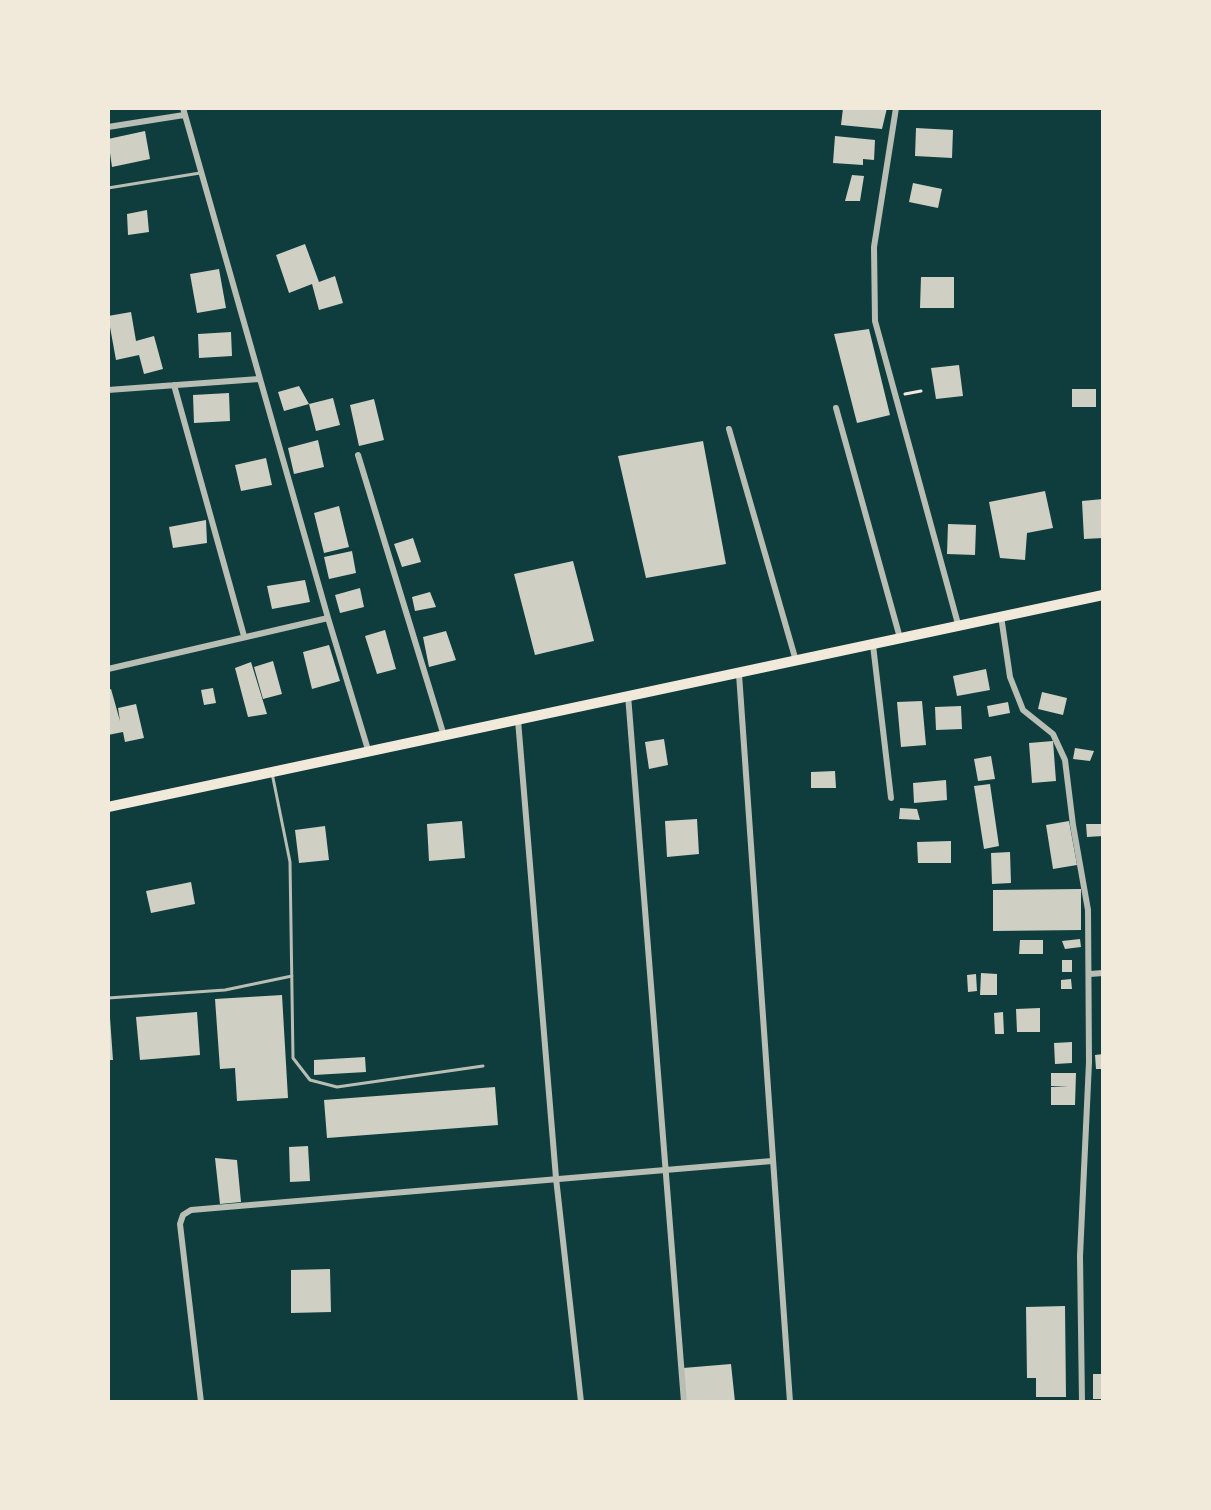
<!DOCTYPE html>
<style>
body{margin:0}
#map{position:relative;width:1211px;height:1510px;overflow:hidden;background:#0f3d3e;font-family:"DM Sans",sans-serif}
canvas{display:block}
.frame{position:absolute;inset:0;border:110px solid #f1e9da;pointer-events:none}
</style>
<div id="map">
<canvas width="1211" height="1510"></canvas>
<div class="frame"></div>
</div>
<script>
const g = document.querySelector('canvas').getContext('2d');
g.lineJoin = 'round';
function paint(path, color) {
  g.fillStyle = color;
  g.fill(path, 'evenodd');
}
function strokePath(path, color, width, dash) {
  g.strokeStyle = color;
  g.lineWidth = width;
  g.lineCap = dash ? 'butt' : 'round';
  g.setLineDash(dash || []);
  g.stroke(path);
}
paint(new Path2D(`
 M843,108h44l-5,21 -41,-4z
 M916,128l37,2 -1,28 -37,-2z
 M145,131l5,28 -38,8 -4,-28z
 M835,136l40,4 -1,20 -11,-1v6l-30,-2z
 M852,175l12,1 -4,25h-15z
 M913,183l29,6 -4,19 -29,-6z
 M147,210l2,22 -21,3 -1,-21z
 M305,244l14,38 16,-6 8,27 -24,7 -7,-26 -23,9 -13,-38z
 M219,269l7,39 -29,5 -7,-39z
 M921,277h33v31h-34z
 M131,312l5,29 18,-5 9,33 -19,5 -5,-19 -23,5 -8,-44z
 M869,329l21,86 -33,8 -23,-89z
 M231,332l1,24 -33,2 -1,-24z
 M959,365l4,31 -27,3 -5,-31z
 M299,386l10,18 -25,7 -6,-19z
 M1072,389h24v18h-24z
 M229,393l1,28 -36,2 -1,-28z
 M333,398l7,27 -24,6 -7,-27z
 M374,399l10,41 -25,6 -9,-41z
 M318,440l6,27 -30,7 -6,-26z
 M703,441l23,123 -80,14 -28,-122z
 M266,458l6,27 -31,6 -6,-26z
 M1045,491l8,37 -26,5 -2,27 -25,-2 -11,-56z
 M1103,499v39l-19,1 -2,-38z
 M339,506l10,41 -25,6 -10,-40z
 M206,520l1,23 -34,5 -4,-21z
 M948,524l28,1 -1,30 -28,-1z
 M413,538l8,24 -19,5 -8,-23z
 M352,551l4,22 -27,6 -5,-22z
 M573,561l21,80 -59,14 -21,-81z
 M305,580l5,22 -38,7 -5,-23z
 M360,588l4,19 -24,6 -5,-18z
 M430,592l6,15 -21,4 -3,-14z
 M385,630l11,39 -19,5 -12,-38z
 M446,631l10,29 -27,7 -6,-30z
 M329,645l11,36 -28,8 -9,-37z
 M273,661l9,33 -19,5 -9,-32z
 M251,662l16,52 -19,3 -13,-49z
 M986,669l4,21 -33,6 -4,-20z
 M213,688l3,15 -12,2 -3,-15z
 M111,689l9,32 -2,-13 18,-4 8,34 -19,4 -2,-10 -15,3v-45z
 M1042,692l25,6 -4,17 -25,-6z
 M922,701l4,44 -25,2 -4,-45z
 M1008,702l2,11 -21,4 -2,-11z
 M961,706l1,23 -26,1 -1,-23z
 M664,739l4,26 -19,4 -4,-27z
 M1053,741l3,40 -24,2 -3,-40z
 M1075,748l19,3 -4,10 -17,-2z
 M991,756l4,23 -17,2 -4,-22z
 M835,771l1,17h-25v-16z
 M946,780l1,20 -33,3 -1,-20z
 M990,784l9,62 -15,3 -10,-63z
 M900,808l17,1 3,11 -21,-1z
 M697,819l2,35 -32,3 -2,-36z
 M462,821l3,37 -36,3 -2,-37z
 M1069,821l8,44 -24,4 -7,-44z
 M1086,824h17v12l-16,1z
 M325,826l4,34 -30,3 -4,-33z
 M951,841v22h-33l-1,-21z
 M1010,852l1,31 -19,1 -1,-31z
 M191,882l4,22 -44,9 -5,-22z
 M1081,889v41l-88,1v-41z
 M1080,939l1,8 -16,2 -3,-8z
 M1020,940h23v14h-24z
 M1062,960h10v12h-10z
 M981,973l16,1v21h-17z
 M976,974l1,17 -9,1 -1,-17z
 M1071,979l1,10h-11v-9z
 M282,995l6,103 -51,3 -2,-33 -15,1 -5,-70z
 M1040,1008v24h-23l-1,-23z
 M197,1012l3,43 -60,5 -4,-43z
 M1003,1012l1,22h-9l-1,-21z
 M110,1018l3,42h-5v-41z
 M1072,1042v21l-17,1 -1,-21z
 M1103,1054v15h-7l-1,-14z
 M365,1057l1,15 -52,3v-15z
 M1051,1073h25l-1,32h-24v-18l17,-1h-17z
 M495,1087l3,38 -171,13 -3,-38z
 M308,1146l2,35 -20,1 -1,-35z
 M215,1158l22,2 4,42 -21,2z
 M330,1269l1,43 -40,1v-43z
 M1065,1306l1,91h-30v-19h-9l-1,-71z
 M731,1364l4,38h-49l-3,-34z
 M1093,1374h10v25h-10z`), '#cfcfc3');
strokePath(new Path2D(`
 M905,394l16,-3`), '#f1e9da', 3);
strokePath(new Path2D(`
 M108,188l92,-15
 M272,773l18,89 3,196 17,22 27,7 146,-21
 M108,998l117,-8 67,-14`), '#b8beb3', 3);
strokePath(new Path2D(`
 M183,108l145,510 41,135
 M896,108l-22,139 1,74 83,303
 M108,127l76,-12
 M174,385l70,251
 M108,390l151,-11
 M836,408l64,230
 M729,429l67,232
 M358,455l86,281
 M1001,616l9,61 13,33 30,24 12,26 8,65 15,85 1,152 -9,194 2,146
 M873,645l18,153
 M108,669l220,-51
 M739,674l51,728
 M628,695l56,707
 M518,720l38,458 25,224
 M1090,974l13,-1
 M201,1402l-21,-178 3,-9 8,-5 581,-49`), '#b8beb3', 6);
strokePath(new Path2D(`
 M108,807l995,-212`), '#f1e9da', 10);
</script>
